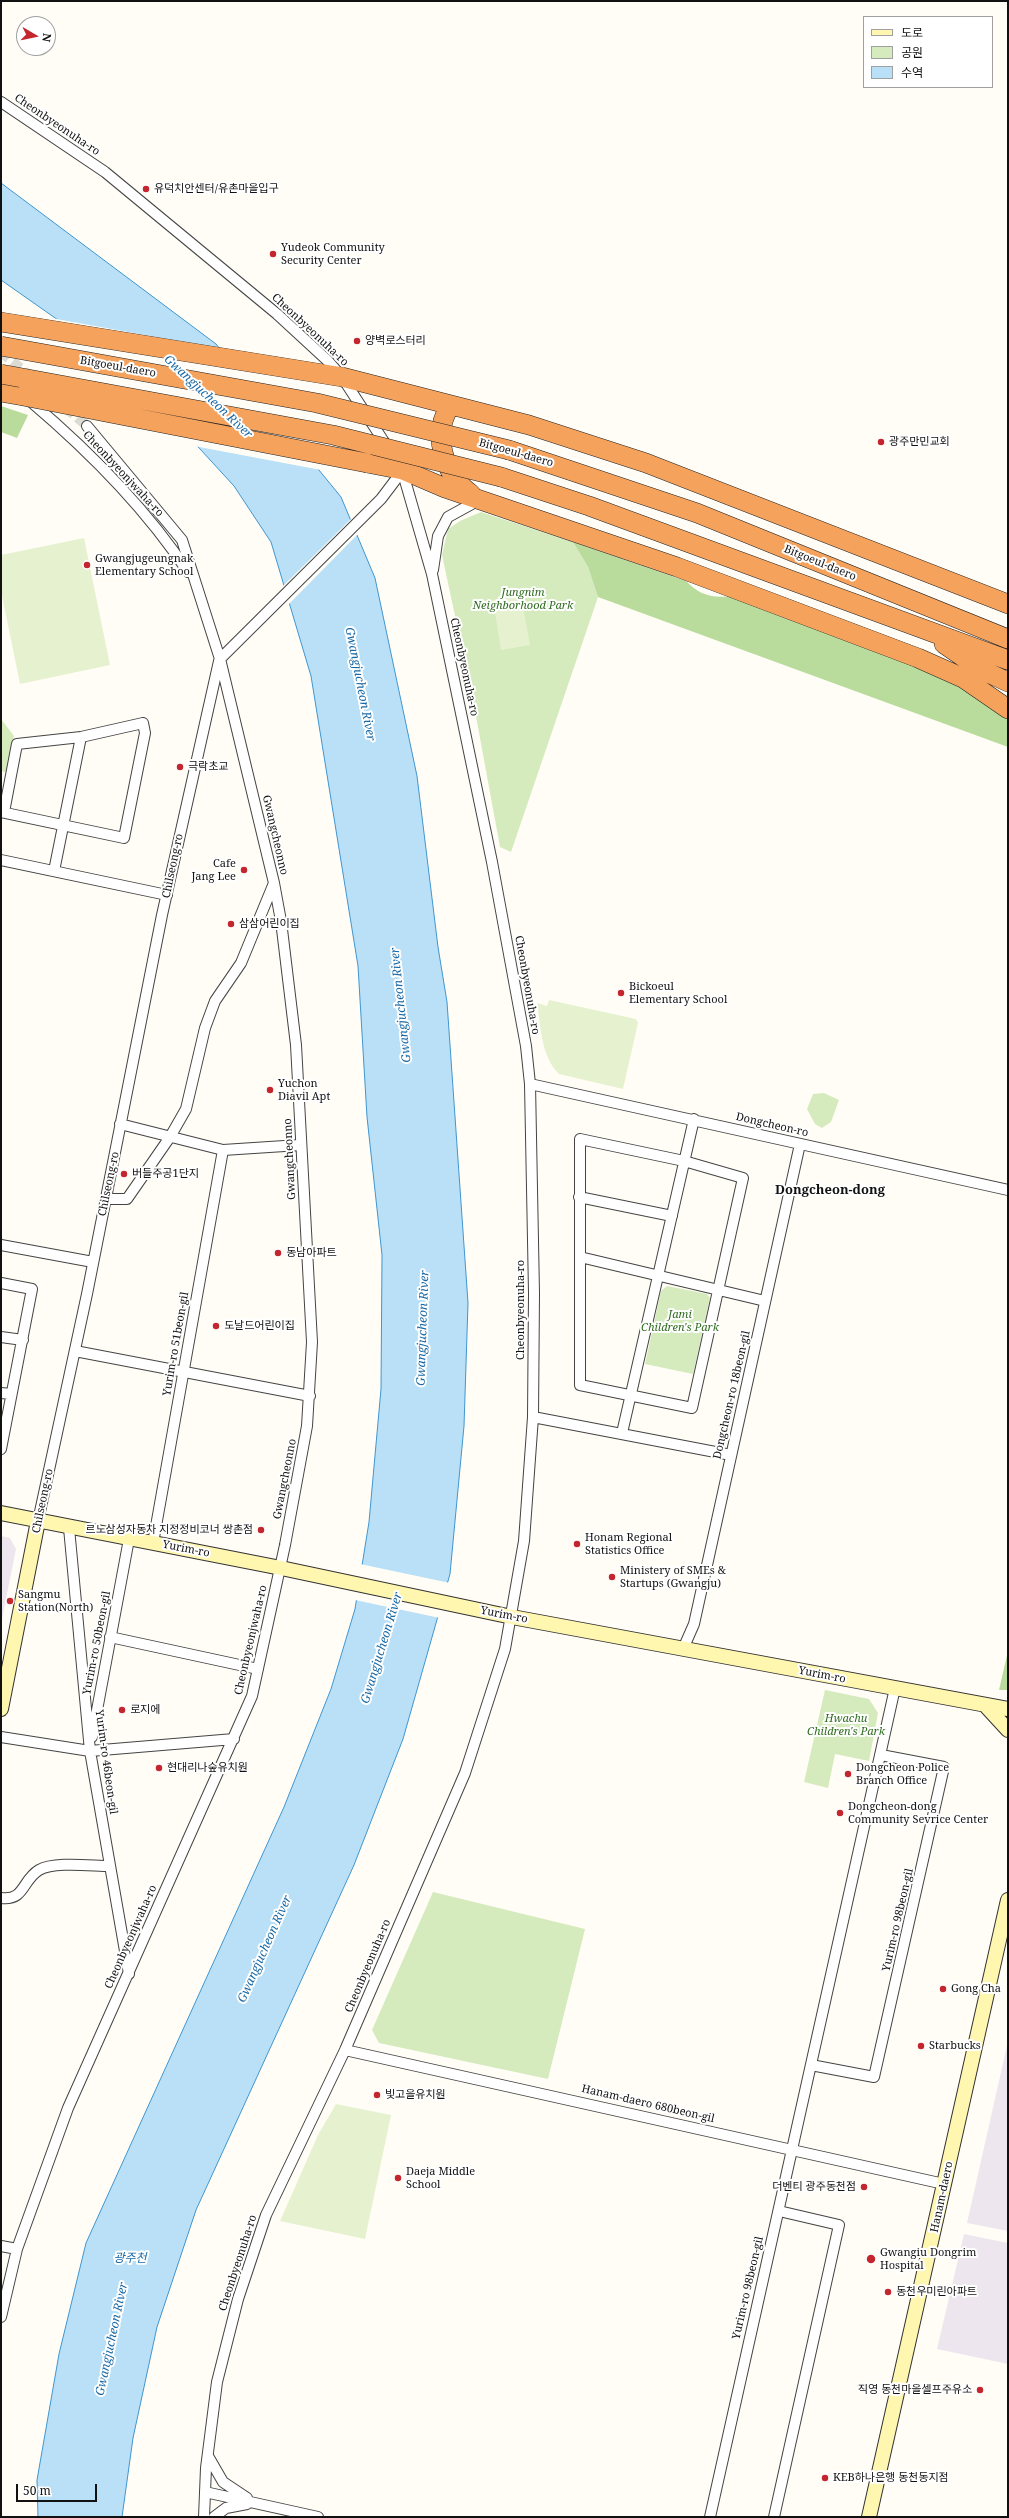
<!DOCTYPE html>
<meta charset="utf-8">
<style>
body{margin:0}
#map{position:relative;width:1009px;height:2518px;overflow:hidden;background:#fffdf5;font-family:"Noto Serif","Noto Sans KR",serif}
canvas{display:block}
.frame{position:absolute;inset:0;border:2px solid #111;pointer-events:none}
.legend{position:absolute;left:863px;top:16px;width:130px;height:72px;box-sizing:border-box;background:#fff;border:1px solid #a0a0a0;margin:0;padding:5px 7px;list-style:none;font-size:12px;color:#111}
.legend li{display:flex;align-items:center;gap:8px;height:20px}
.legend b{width:20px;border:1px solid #a0a0a0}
.north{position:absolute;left:16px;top:16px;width:40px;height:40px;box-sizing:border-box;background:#fff;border:1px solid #a0a0a0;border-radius:50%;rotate:99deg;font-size:11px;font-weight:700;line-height:16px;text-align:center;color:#111}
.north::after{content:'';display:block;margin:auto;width:14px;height:18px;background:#c4262e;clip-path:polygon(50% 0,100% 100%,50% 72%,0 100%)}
.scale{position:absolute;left:16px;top:2484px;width:81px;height:18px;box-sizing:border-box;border:2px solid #111;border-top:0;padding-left:5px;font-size:12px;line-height:14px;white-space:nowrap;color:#111;-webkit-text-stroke:3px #fff;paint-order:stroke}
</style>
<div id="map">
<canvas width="1009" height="2518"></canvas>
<div class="frame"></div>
<ul class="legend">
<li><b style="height:5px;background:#fff6b0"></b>도로</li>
<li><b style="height:11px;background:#d5ebbd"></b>공원</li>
<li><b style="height:11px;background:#b9e0f7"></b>수역</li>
</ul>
<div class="north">N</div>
<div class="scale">50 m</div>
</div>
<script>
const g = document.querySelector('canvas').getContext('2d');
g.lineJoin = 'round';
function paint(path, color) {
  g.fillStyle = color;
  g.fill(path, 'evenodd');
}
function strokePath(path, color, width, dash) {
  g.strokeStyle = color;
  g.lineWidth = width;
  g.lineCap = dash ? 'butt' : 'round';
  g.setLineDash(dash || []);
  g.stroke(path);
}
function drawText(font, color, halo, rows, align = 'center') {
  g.font = font + ' "Noto Serif","Noto Sans KR",serif';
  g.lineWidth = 4;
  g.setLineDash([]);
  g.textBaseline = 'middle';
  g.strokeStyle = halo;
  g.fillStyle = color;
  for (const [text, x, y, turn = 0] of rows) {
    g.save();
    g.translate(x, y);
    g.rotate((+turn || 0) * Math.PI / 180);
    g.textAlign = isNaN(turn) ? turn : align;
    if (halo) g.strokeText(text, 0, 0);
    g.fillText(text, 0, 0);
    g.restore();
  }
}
paint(new Path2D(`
 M1,1536l9,2 6,11 -15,75z
 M1008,2041v190l-41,-8z
 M964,2234l44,9v121l-71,-15z`), '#eee6ef');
paint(new Path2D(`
 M481,512l92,30 15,25 10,30 -87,255 -11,-5 -27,-147 -31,-145 6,-26 12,-8z
 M1,719l13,17 -8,36 -5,-1z
 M824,1093l15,7 -8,22 -9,6 -7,-4 -8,-15 6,-15z
 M667,1286l40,8 3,4 -17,76 -48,-10 16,-73z
 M825,1690l44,9 9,14 -9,48 -34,-7 -7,34 -24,-6z
 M433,1892l152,37 -37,150 -169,-36 -7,-13z`), '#d5ebbd');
paint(new Path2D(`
 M1,406l27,9 -11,23 -16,-6z
 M573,542l113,39c13,13 25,18 44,15l215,77 63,43v31l-410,-150 -10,-30z
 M1008,1651v39h-9z`), '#b9dc9c');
paint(new Path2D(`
 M84,538l26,127 -90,19 -19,-93v-36z
 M521,595l9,50 -29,5 -8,-50z
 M549,1000l87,19 2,4 -15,66 -64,-15c-18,-18 -18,-46 -22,-71l10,3z
 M336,2104l55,11 -26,124 -85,-18 38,-86z`), '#e6f2cf');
const water = new Path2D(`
 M1,183l215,161 125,153 34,81 42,198 21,171 9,55 21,301 -4,123 -14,148 -47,165 -49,126 -158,345 -39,117 -24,111 -11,79h-84l-1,-37 22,-126 27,-111 198,-436 47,-118 24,-80 14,-87 12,-133 1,-134 -15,-138 -9,-151 -47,-290 -40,-134 -37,-56 -56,-61 -120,-105 -57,-40z`);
paint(water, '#b9e0f7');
strokePath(water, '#3f96cf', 1);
paint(new Path2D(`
 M51,318l171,31 99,121 -127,-24 -18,-20z
 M352,518l6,16 -70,71 -6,-18z
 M360,1564l90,19 -10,35 -85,-18z`), '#fffdf5');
strokePath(new Path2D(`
 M1,352l29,24
 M66,408l21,18`), '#dbdad3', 10, [10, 5]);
const street = new Path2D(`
 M1,102l104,70 172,142 51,47 14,16 46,71
 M30,401c59,50 115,106 158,171
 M433,570l5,-34 10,-19 31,-17
 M220,659l161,-160 22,-29
 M1,812l123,26 21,-105 -2,-10 -62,14 -64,7 -13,68
 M1,860l166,35
 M54,871l27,-134
 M530,1084l478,106
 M120,1124l103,26 77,-5
 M580,1139l104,22 59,17 -51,230 -112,-23z
 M579,1197l93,19
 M106,1199h21l43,-62 16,-28 19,-81 10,-27 26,-38 33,-80
 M1,1245l92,17
 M580,1257l185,44
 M1,1283l31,6 -31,160
 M1,1337l22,3
 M75,1351l235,45
 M1,1393l10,1
 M533,1417l198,38
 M622,1433l72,-314
 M38,1521l49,-227 75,-379 57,-254
 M69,1528l21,223 39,223
 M153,1543l70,-393
 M110,1637l148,32
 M683,1649l11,-25 106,-480
 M1,1737l89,14 144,-12
 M92,1737l37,-198
 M1,1898c24,3 21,-18 38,-28 15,-9 53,-4 71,-4
 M345,2050l599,134
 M811,2065l63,12 70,-310 -63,-12
 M1,2246l16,3
 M1,2317l16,-68 51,-141 184,-412 33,-151 22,-119 5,-84 -16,-297 -15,-124 -7,-38 -54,-224 -38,-119 -95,-114
 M208,2456l15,26 24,16
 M205,2492l113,25
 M204,2517l2,-49 11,-86 21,-83 28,-84 79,-165 120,-277 40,-124 19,-108 9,-124 1,-124 -4,-209 -4,-38 -34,-184 -60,-288 -30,-104
 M214,2517l12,-9 21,-4
 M710,2517l185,-829
 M774,2517l65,-292 -60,-14`);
const secondary = new Path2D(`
 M1,1513l280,55 231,49 496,92
 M985,1705l23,25
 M1,1709l37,-188
 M869,2517l139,-617`);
const highway = new Path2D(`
 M1,322l341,55 187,48 117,38 362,141
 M1,392l22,4
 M450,406c-19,29 -6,68 21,88
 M509,450l188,63 311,126
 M367,463l36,7 42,18 232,79 241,91 45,20 45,31
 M501,477l88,29 419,154
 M944,644l38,26 26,12`);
strokePath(street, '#444', 12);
strokePath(secondary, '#333', 16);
strokePath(highway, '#222', 20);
strokePath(street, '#fff', 10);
strokePath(secondary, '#fff6b0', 14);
strokePath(highway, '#f5a25d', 19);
const highwayBridge = new Path2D(`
 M1,346l316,57 192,47
 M1,374l332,61 168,42
 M23,396l344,67`);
strokePath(highwayBridge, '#222', 20, []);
strokePath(highwayBridge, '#f5a25d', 19);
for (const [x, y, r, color] of [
 [146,189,4,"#c4262e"],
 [273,254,4,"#c4262e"],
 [357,341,4,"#c4262e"],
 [881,442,4,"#c4262e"],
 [87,565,4,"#c4262e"],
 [180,767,4,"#c4262e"],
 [244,870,4,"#c4262e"],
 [231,924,4,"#c4262e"],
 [621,993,4,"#c4262e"],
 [270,1090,4,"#c4262e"],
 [124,1174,4,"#c4262e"],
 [278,1253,4,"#c4262e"],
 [216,1326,4,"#c4262e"],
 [261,1530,4,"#c4262e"],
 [577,1544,4,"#c4262e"],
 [612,1577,4,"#c4262e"],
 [10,1601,4,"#c4262e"],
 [122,1710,4,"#c4262e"],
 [159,1768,4,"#c4262e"],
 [848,1774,4,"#c4262e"],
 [840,1813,4,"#c4262e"],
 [943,1989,4,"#c4262e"],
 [921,2046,4,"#c4262e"],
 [377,2095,4,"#c4262e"],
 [398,2178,4,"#c4262e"],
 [864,2187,4,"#c4262e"],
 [871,2259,5,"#c4262e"],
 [888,2292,4,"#c4262e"],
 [980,2390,4,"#c4262e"],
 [825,2478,4,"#c4262e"]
]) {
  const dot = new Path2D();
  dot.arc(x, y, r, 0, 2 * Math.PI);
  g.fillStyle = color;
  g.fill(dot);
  strokePath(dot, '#fff', 1.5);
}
drawText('11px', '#111', '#fff', [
 ["Cheonbyeonuha-ro",57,125,34],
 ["Cheonbyeonuha-ro",310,330,43],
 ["Bitgoeul-daero",118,367,10],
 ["Bitgoeul-daero",516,453,16],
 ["Cheonbyeonjwaha-ro",123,474,47],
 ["Bitgoeul-daero",820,563,22],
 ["Cheonbyeonuha-ro",464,667,78],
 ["Gwangcheonno",275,835,77],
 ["Chilseong-ro",173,866,-78],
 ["Cheonbyeonuha-ro",527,985,80],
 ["Dongcheon-ro",772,1125,13],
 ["Gwangcheonno",290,1159,-93],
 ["Chilseong-ro",109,1184,-78],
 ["Cheonbyeonuha-ro",521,1310,-90],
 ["Yurim-ro 51beon-gil",176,1344,-80],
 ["Dongcheon-ro 18beon-gil",732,1395,-77],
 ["Gwangcheonno",285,1479,-79],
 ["Chilseong-ro",43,1501,-78],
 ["Yurim-ro",186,1549,11],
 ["Yurim-ro",504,1615,11],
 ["Cheonbyeonjwaha-ro",251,1640,-77],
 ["Yurim-ro 50beon-gil",97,1643,-79],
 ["Yurim-ro",822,1675,11],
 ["Yurim-ro 46beon-gil",106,1762,82],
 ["Yurim-ro 98beon-gil",898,1920,-77],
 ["Cheonbyeonjwaha-ro",131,1937,-66],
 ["Cheonbyeonuha-ro",368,1966,-67],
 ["Hanam-daero 680beon-gil",648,2104,13],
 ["Hanam-daero",942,2197,-78],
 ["Cheonbyeonuha-ro",238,2263,-72],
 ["Yurim-ro 98beon-gil",748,2288,-77]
]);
drawText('11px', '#111', '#fff', [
 ["유덕치안센터/유촌마을입구",154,189],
 ["Yudeok Community",281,248],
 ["Security Center",281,261],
 ["양벽로스터리",365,341],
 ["광주만민교회",889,442],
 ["Gwangjugeungnak",95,559],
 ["Elementary School",95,572],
 ["극락초교",188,767],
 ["Cafe",236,864,"right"],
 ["Jang Lee",236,877,"right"],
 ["삼삼어린이집",239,924],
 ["Bickoeul",629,987],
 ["Elementary School",629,1000],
 ["Yuchon",278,1084],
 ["Diavil Apt",278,1097],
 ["버들주공1단지",132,1174],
 ["동남아파트",286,1253],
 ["도날드어린이집",224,1326],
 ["르노삼성자동차 지정정비코너 쌍촌점",253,1530,"right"],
 ["Honam Regional",585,1538],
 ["Statistics Office",585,1551],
 ["Ministery of SMEs &",620,1571],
 ["Startups (Gwangju)",620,1584],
 ["Sangmu",18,1595],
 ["Station(North)",18,1608],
 ["로지에",130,1710],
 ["현대리나숲유치원",167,1768],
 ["Dongcheon Police",856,1768],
 ["Branch Office",856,1781],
 ["Dongcheon-dong",848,1807],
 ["Community Sevrice Center",848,1820],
 ["Gong Cha",951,1989],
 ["Starbucks",929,2046],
 ["빛고을유치원",385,2095],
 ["Daeja Middle",406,2172],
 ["School",406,2185],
 ["더벤티 광주동천점",856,2187,"right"],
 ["Gwangiu Dongrim",880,2253],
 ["Hospital",880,2266],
 ["동천우미린아파트",896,2292],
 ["직영 동천마을셀프주유소",972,2390,"right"],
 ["KEB하나은행 동천동지점",833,2478]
], 'left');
drawText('italic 11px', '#2f6b1f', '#fff', [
 ["Jungnim",523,593],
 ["Neighborhood Park",523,606],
 ["Jami",680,1315],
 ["Children's Park",680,1328],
 ["Hwachu",846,1719],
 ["Children's Park",846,1732]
]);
drawText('italic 12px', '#1768a6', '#fff', [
 ["Gwangjucheon River",208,397,43],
 ["Gwangjucheon River",360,684,79],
 ["Gwangjucheon River",401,1005,-96],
 ["Gwangjucheon River",423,1328,-88],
 ["Gwangjucheon River",382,1648,-73],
 ["Gwangjucheon River",265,1949,-66],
 ["광주천",130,2259],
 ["Gwangjucheon River",112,2339,-78]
]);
drawText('bold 13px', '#111', '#fff', [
 ["Dongcheon-dong",830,1190]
]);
</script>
